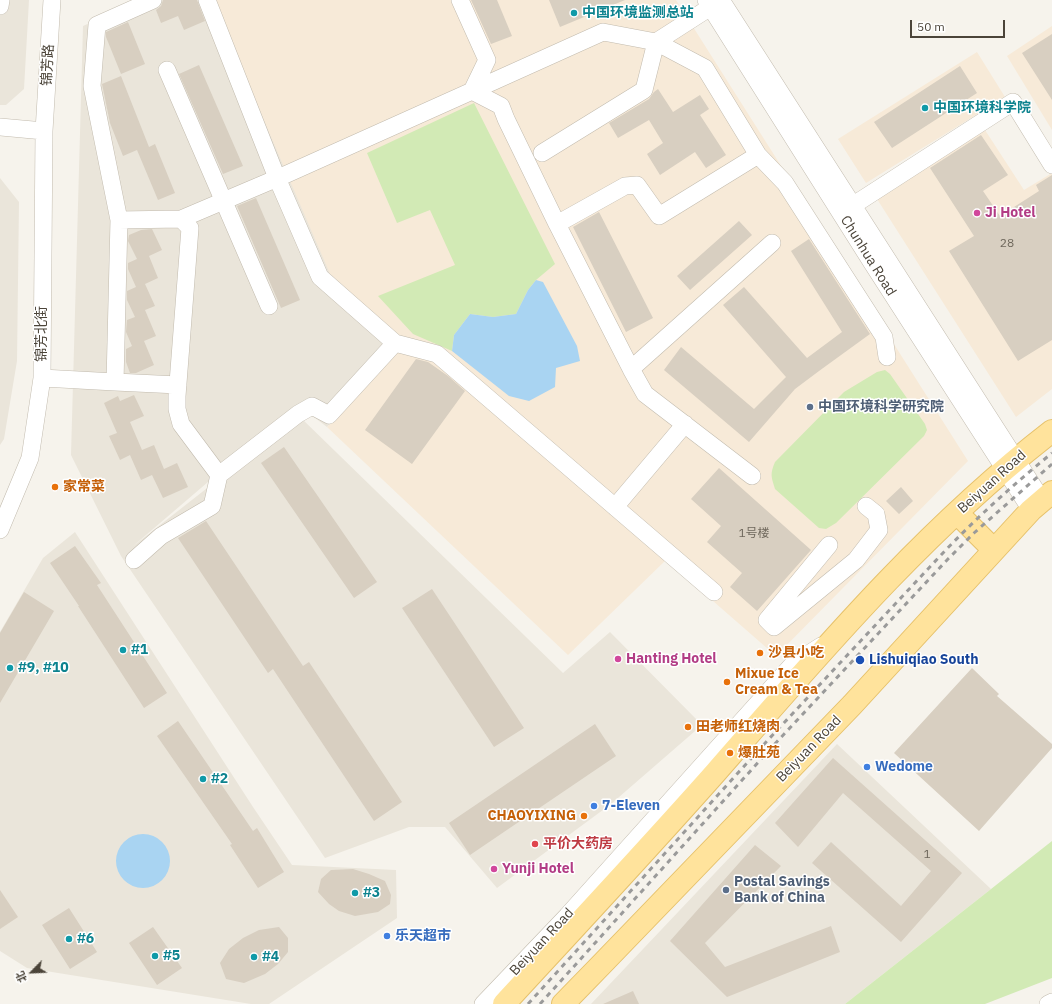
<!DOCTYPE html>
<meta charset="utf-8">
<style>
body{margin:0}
#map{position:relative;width:1052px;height:1004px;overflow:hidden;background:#f6f3ec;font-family:"IBM Plex Sans","Noto Sans SC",sans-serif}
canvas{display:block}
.north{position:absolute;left:12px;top:952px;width:40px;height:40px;-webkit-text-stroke:3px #fff;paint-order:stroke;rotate:246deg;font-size:11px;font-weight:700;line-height:16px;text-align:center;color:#4b4439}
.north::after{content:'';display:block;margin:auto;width:14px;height:18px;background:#4b4439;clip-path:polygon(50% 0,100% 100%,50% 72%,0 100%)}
.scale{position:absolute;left:910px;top:20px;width:95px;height:18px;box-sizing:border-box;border:2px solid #4b4439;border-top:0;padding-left:5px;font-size:12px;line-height:14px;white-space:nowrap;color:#4b4439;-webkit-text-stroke:3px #fff;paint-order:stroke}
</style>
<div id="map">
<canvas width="1052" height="1004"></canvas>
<div class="north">北</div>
<div class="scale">50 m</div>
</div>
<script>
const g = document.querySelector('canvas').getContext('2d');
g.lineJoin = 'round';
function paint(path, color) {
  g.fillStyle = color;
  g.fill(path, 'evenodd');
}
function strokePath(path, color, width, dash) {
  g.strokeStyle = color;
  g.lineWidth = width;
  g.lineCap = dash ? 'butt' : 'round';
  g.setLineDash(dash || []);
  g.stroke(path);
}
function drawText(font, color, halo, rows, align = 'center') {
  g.font = font + ' "IBM Plex Sans","Noto Sans SC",sans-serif';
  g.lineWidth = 3;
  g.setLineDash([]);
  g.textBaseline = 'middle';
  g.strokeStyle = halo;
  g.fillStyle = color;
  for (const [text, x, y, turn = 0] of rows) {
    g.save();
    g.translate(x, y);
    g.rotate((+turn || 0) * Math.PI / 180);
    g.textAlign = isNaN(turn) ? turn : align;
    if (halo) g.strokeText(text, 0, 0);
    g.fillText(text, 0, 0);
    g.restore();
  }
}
paint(new Path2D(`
 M0,0h29l-5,89 -18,16h-6z
 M141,0h71l194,345 -79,82 -29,-22 -166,142 167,-131 264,257 47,-41 92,93 -91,79 -114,84 -52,-61h-36l-84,31 -204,-302 -50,-101 12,-429z
 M0,178l19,24 -2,159 -13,78 -4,6z
 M75,532l178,275 39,58 104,5 1,48 -128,86h-18l-224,-36 -27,-17v-319l43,-74z
 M837,744l154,145 -146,115h-254z`), '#eae5da');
paint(new Path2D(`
 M212,0h464l292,461 -192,195 -110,-96 -98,95 -241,-228 79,-83 -76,-70z
 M1052,26v104l-45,-74z
 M977,52l28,45 -139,86 -28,-44z
 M985,130l39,60 28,-17v216l-36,28 -139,-218z`), '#f7ead8');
paint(new Path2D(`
 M474,103l81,161 -19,16 -8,10 -12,24 -23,3 -23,-3 -16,21 -2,16 -39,-17 -35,-38 77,-31 -25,-55 -33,13 -30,-70z
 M885,370l5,4 35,50 2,6 -3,6 -88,87 -10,6 -7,-1 -44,-39c-4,-13 -5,-15 0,-27l69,-70 33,-20z
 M1052,841v137l-67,26h-140z`), '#d2eab5');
paint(new Path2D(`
 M536,280l7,2 34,64 3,15 -24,7 -1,19 -26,14 -20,-5 -57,-45 2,-16 16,-21 23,3 23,-3 12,-24z
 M116 861a27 27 0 1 1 54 0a27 27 0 1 1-54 0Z`), '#a9d4f2');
paint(new Path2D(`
 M163,0h34l8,21 -21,9 -6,-14 -17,7 -5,-13 5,-4z
 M471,0h26l15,36 -21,8z
 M549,0h76l-65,27z
 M128,22l17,42 -24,10 -15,-37v-5z
 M1052,34v66l-30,-47z
 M199,65l44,101 -20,8 -44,-100z
 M960,66l17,27 -85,55 -18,-26z
 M121,76l28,71 6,-3 20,49 -17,7 -21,-50 -14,6 -13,-33 -8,-39z
 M658,89l15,23 27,-17 9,14 -9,6 26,40 -20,13 -11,-16 -35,23 -13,-21 16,-11 -14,-23 -31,18 -9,-15 40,-24 5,-7z
 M981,135l27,40 -25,16 17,25 39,-25 -3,-6 16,-10v165l-34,21 -69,-110 25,-15 -44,-68z
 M256,198l44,102 -19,8 -44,-102z
 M599,212l54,106 -27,14 -53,-105z
 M739,221l13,14 -62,55 -13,-14z
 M152,229l10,21 -13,6 9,22 -13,6 10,22 -10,4 11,26 -12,5 10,24 -18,8h-6l-4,-11v-13l6,-3 -6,-14 1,-12 8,-3 -8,-17v-9l9,-4 -8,-18v-6l9,-4 -9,-18 1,-6 12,-5z
 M809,239l61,95 -51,37 -24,18 -46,53 -85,-72 17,-23 73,62 32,-32 -63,-72 21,-18 63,71 35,-26 -51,-81z
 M416,359l12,3 20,14 17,15 -53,73 -47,-34z
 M134,395l10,21 -14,6 12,28 12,-5 10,24 13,-6 11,24 -25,11 -11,-23 -11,5 -11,-25 -10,5 -11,-24 8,-3 -13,-30 14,-7 2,5z
 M284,447l93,135 -23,16 -93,-135z
 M719,468l92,82 -54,61 -27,-24 12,-14 -35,-31 14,-16 -30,-27z
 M901,487l12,14 -14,13 -13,-13z
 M206,521l97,145 6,-4 93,140 -28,19 -101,-152 -5,4 -90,-135z
 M75,546l26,37 -4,2 70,108 -23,15 -66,-102h1l-29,-43z
 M432,589l92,139 -30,19 -92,-139z
 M24,592l30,19 -54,92v-70z
 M972,668l27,26 -2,2 55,48v4l-73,83 -85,-78z
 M178,721l75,110 4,-3 27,44 -26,16 -28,-43 2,-1 -75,-108z
 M595,724l21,32 -146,99 -21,-32z
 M833,758l129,115 -61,69 -89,-79 19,-21 70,64 30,-35 -88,-78 -45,54 -23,-24z
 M755,845l26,21 -76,77 20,24 106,-41 9,26 -113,45 -57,-56z
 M353,869l16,5 16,7 6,14 -1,9 -12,8 -23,4 -16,-5 -10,-7 -11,-12 3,-13 10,-9z
 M0,890l18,27 -18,12z
 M69,908l28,44 -27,17 -28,-44z
 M153,927l29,41 -25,17 -28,-42z
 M279,927l9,11v14l-10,12 -13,10 -21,9 -18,-4 -6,-16 9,-14 14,-11 16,-8z
 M633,991l6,13h-36z`), '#d8cfc1');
const minor = new Path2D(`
 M460,0l27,60 -15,31
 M706,0l166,263 159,247
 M721,0l321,500
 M0,6l1,-6
 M167,70l102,236
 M0,127l44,4
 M542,153l102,-63 12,-48 64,-41
 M758,155l27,28 99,154 3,20
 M852,206l161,-104 39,63
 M181,219l106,-45 185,-83 29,15 5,13 51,105 68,-38 12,-1 22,31 99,-61 -53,-87 -49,-26 -53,-10 -131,59
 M119,220l-27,-134 5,-61 56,-25
 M557,224l74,145
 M395,343l42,11 277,238
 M42,378l73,4 4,-162 62,-1 9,9 -13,168v13l4,15 38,51 79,-61 14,-8 17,9 66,-72 -75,-66 -43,-99 -70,-178
 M115,382l63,3
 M752,476l-107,-82 -14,-25 141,-126
 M615,507l70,-83
 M0,530l30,-72 12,-80 2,-247 8,-131
 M829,545l-62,75 7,7 82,-67 23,-30 -3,-16 -10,-8
 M134,560l27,-24 51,-30 7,-31
 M483,1004l84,-88 226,-252 28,-18
 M1048,1004l4,-2`);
const major = new Path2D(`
 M957,513l37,37
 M504,1004c71,-77 143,-154 212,-232 105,-120 209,-243 336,-341
 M563,1004l37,-38 252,-261 179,-195 21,-18`);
strokePath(minor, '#c2bbae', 18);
strokePath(major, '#e6c16a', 24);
strokePath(minor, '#fff', 17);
strokePath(major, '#ffe39c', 22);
strokePath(new Path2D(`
 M528,1004l239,-263 174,-186c35,-37 72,-70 111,-102
 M540,1004l232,-257 176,-188 26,-26 78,-69`), '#9a9a9a', 3, [5, 5]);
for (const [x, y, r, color] of [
 [574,13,4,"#0f9aa8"],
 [925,108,4,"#0f9aa8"],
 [977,213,4,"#d1479c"],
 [810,407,4,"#5c6f8a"],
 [55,487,4,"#e8710a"],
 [123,650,4,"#0f9aa8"],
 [760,653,4,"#e8710a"],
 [618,659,4,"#d1479c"],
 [860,660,5,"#1a4fb4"],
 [10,668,4,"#0f9aa8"],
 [727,682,4,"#e8710a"],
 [688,727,4,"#e8710a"],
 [730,753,4,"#e8710a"],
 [867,767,4,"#3f7fe0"],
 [203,779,4,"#0f9aa8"],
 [594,806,4,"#3f7fe0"],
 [584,816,4,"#e8710a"],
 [535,844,4,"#e0444e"],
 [494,869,4,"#d1479c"],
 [726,890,4,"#5c6f8a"],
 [355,893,4,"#0f9aa8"],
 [387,936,4,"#3f7fe0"],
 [69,939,4,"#0f9aa8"],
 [155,956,4,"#0f9aa8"],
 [254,957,4,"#0f9aa8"]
]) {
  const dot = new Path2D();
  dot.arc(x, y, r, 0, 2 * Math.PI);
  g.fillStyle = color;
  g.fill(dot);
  strokePath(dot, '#fff', 1.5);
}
drawText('12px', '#6e675b', null, [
 ["28",1007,244],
 ["1号楼",754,534],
 ["1",927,855]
]);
drawText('bold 14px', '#0d838f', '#fff', [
 ["中国环境监测总站",582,13],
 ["中国环境科学院",933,108],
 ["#1",131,650],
 ["#9, #10",18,668],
 ["#2",211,779],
 ["#3",363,893],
 ["#6",77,939],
 ["#5",163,956],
 ["#4",262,957]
], 'left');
drawText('14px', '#4b4439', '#fff', [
 ["锦芳路",48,65,-87],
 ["Chunhua Road",868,256,58],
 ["锦芳北街",42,334,-90],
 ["Beiyuan Road",992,482,-42],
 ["Beiyuan Road",809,749,-46],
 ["Beiyuan Road",542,942,-47]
]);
drawText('bold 14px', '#b23c85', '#fff', [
 ["Ji Hotel",985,213],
 ["Hanting Hotel",626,659],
 ["Yunji Hotel",502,869]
], 'left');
drawText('bold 14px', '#4e5e75', '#fff', [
 ["中国环境科学研究院",818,407],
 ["Postal Savings",734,882],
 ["Bank of China",734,898]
], 'left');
drawText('bold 14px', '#c56008', '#fff', [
 ["家常菜",63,487],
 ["沙县小吃",768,653],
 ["Mixue Ice",735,674],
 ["Cream & Tea",735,690],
 ["田老师红烧肉",696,727],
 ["爆肚苑",738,753],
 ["CHAOYIXING",576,816,"right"]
], 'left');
drawText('bold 14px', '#164399', '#fff', [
 ["Lishuiqiao South",869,660]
], 'left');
drawText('bold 14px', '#366cbe', '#fff', [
 ["Wedome",875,767],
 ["7-Eleven",602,806],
 ["乐天超市",395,936]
], 'left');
drawText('bold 14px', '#be3a42', '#fff', [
 ["平价大药房",543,844]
], 'left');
</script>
